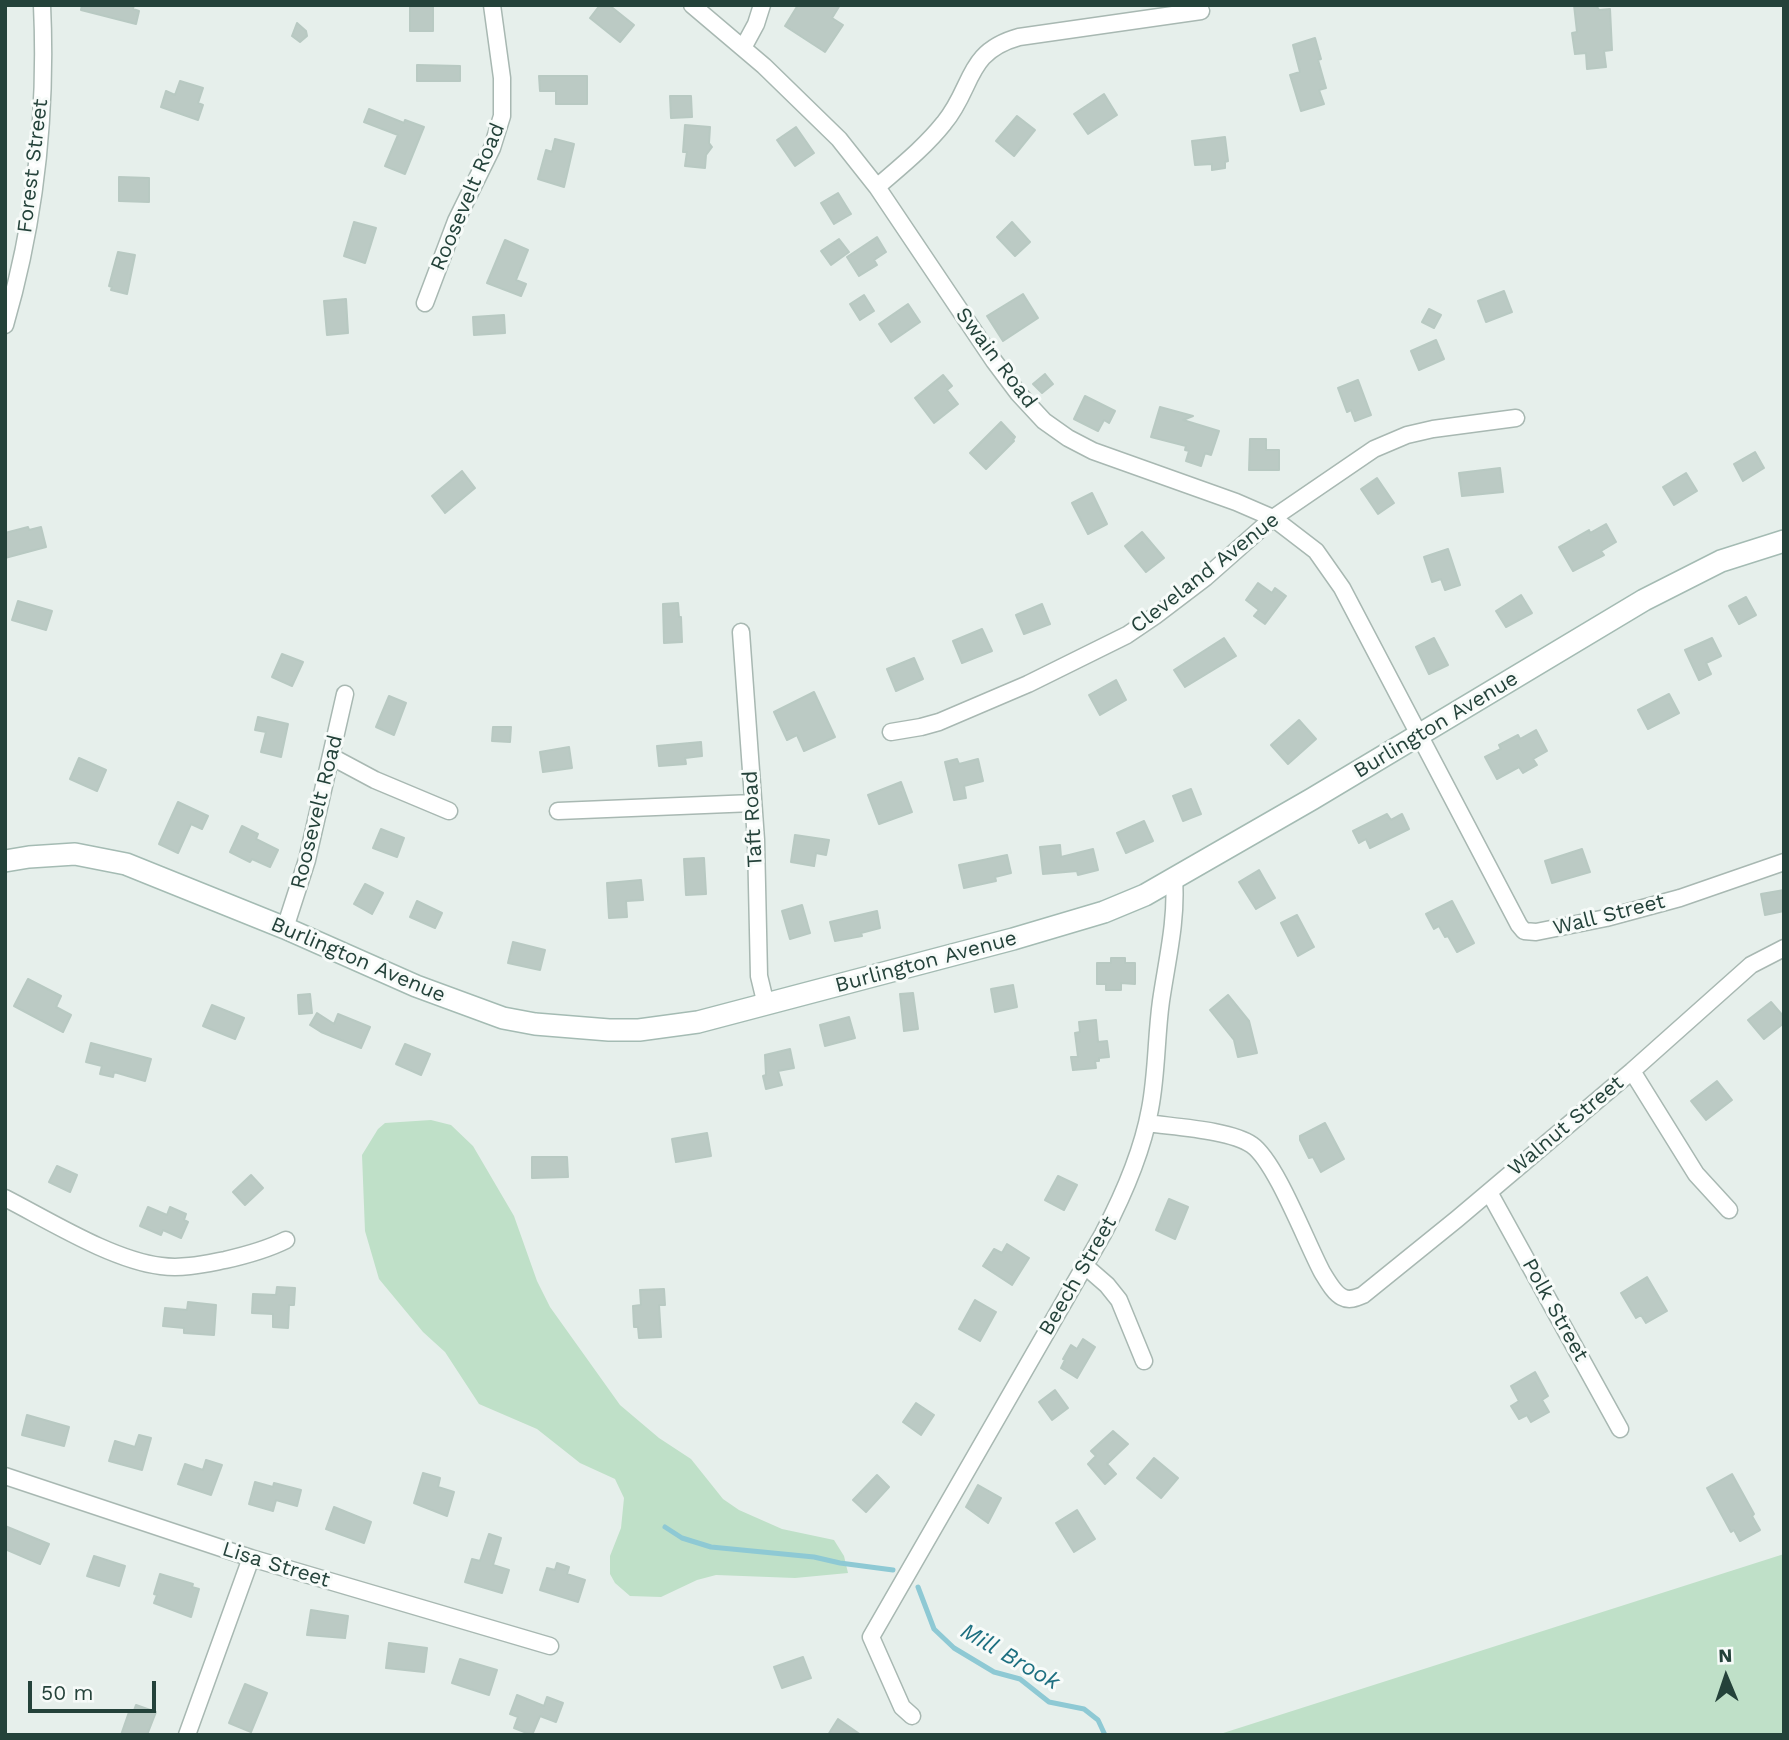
<!DOCTYPE html>
<style>
body{margin:0}
#map{position:relative;width:1789px;height:1740px;overflow:hidden;background:#e6efeb;font-family:"Work Sans",sans-serif}
canvas{display:block}
.frame{position:absolute;inset:0;border:7px solid #24423a;pointer-events:none}
.north{position:absolute;left:1691px;top:1642px;width:70px;height:70px;-webkit-text-stroke:5px #f7fbf9;paint-order:stroke;rotate:358deg;font-size:19px;font-weight:700;line-height:28px;text-align:center;color:#24423a}
.north::after{content:'';display:block;margin:auto;width:24px;height:32px;background:#24423a;clip-path:polygon(50% 0,100% 100%,50% 72%,0 100%)}
.scale{position:absolute;left:28px;top:1681px;width:128px;height:32px;box-sizing:border-box;border:4px solid #24423a;border-top:0;padding-left:9px;font-size:21px;line-height:24px;white-space:nowrap;color:#24423a;-webkit-text-stroke:5px #f7fbf9;paint-order:stroke}
</style>
<div id="map">
<canvas width="1789" height="1740"></canvas>
<div class="frame"></div>
<div class="north">N</div>
<div class="scale">50 m</div>
</div>
<script>
const g = document.querySelector('canvas').getContext('2d');
g.lineJoin = 'round';
function paint(path, color) {
  g.fillStyle = color;
  g.fill(path, 'evenodd');
}
function strokePath(path, color, width, dash) {
  g.strokeStyle = color;
  g.lineWidth = width;
  g.lineCap = dash ? 'butt' : 'round';
  g.setLineDash(dash || []);
  g.stroke(path);
}
function drawText(font, color, halo, rows, align = 'center') {
  g.font = font + ' "Work Sans",sans-serif';
  g.lineWidth = 6;
  g.setLineDash([]);
  g.textBaseline = 'middle';
  g.strokeStyle = halo;
  g.fillStyle = color;
  for (const [text, x, y, turn = 0] of rows) {
    g.save();
    g.translate(x, y);
    g.rotate((+turn || 0) * Math.PI / 180);
    g.textAlign = isNaN(turn) ? turn : align;
    if (halo) g.strokeText(text, 0, 0);
    g.fillText(text, 0, 0);
    g.restore();
  }
}
paint(new Path2D(`
 M431,1120l20,5 22,21 41,70 23,65 13,26 70,98 39,33 32,21 32,40 16,11 43,19 52,11 10,16 4,17 -53,5 -79,-3 -19,5 -36,17 -31,-1 -15,-13 -5,-9v-18l11,-28 3,-30 -9,-19 -35,-16 -43,-34 -58,-25 -34,-52 -22,-20 -44,-53 -14,-48 -3,-76 16,-26 7,-6z
 M1784,1554v181h-567z`), '#bfe0c8');
strokePath(new Path2D(`
 M665,1527l17,11 29,9 103,10 26,6 53,7
 M918,1587l16,42 20,19 40,24 26,7 29,23 35,7 14,11 7,15`), '#8ec9d4', 5);
const building = new Path2D(`
 M82,5h52l-1,4 6,2 -3,13 -55,-14z
 M410,5h23v26h-23z
 M600,5h9l25,20 -14,17 -30,-24z
 M798,5h42l-8,13 11,7 -18,27 -40,-26z
 M1574,5h22l3,5 11,-1 2,41 -8,1 2,16 -19,2 -1,-16 -11,1 -3,-21 5,-1z
 M297,23l9,8 1,5 -7,6 -8,-6z
 M1315,38l6,21 -3,1 8,28 -7,2 5,14 -23,7 -11,-36 10,-3 -7,-27z
 M417,65l43,1v15h-43z
 M539,76h48v28h-31v-13h-16z
 M180,81l23,7 -5,15 5,2 -5,15 -37,-13 5,-16 9,4z
 M1104,94l13,21 -29,19 -14,-20z
 M670,96h21l1,21 -21,1z
 M369,109l35,14 1,-3 19,7 -19,47 -20,-8 13,-31 -34,-13z
 M1017,116l18,14 -21,26 -18,-15z
 M685,125l25,2 -1,16 3,4 -6,8 -1,13 -20,-2 2,-14h-4z
 M796,127l18,26 -19,13 -18,-26z
 M1225,137l3,24 -3,1v6l-13,2v-6l-17,1 -3,-24z
 M555,139l19,5 -10,43 -26,-8 8,-29 6,2z
 M119,177l30,1v24l-30,-1z
 M838,193l13,21 -17,10 -13,-21z
 M354,222l22,6 -11,35 -21,-7z
 M1012,222l18,20 -15,14 -18,-19z
 M877,237l9,15 -12,8 3,5 -18,11 -12,-19z
 M839,239l10,13 -18,13 -10,-14z
 M505,240l23,10 -12,30 10,4 -5,12 -34,-13z
 M118,252l17,3 -8,39 -16,-4 1,-3 -3,-1z
 M1504,291l8,21 -26,10 -8,-21z
 M1023,294l15,24 -35,23 -16,-25z
 M864,295l10,16 -14,9 -10,-16z
 M346,299l2,34 -21,2 -3,-34z
 M908,304l12,18 -29,20 -12,-18z
 M1429,309l12,6 -7,13 -12,-6z
 M504,315l1,18 -31,2 -1,-18z
 M1436,340l8,19 -25,11 -8,-19z
 M1045,374l8,10 -11,9 -9,-9z
 M943,375l9,11 -5,4 11,14 -24,19 -19,-25z
 M1358,380l13,35 -16,6 -4,-11 -4,2 -9,-24z
 M1085,396l30,15 -6,12 -5,-3 -6,11 -24,-12z
 M1160,407l33,9 -10,4 36,11 -8,24 -6,-2 -4,13 -15,-5 3,-10 -4,-1 1,-4 -35,-9z
 M1001,422l14,15 -2,3 1,1 -28,28 -16,-16z
 M1250,439h16v11h13v20h-30z
 M1755,452l9,16 -21,13 -9,-17z
 M1500,468l3,24 -41,4 -3,-23z
 M462,471l13,17 -30,25 -13,-17z
 M1686,473l11,18 -23,14 -11,-18z
 M1377,478l17,25 -16,11 -17,-25z
 M1092,493l15,31 -19,10 -16,-31z
 M1606,524l10,18 -15,9 3,4 -31,16 -14,-24 30,-17 1,3z
 M28,527l1,3 12,-3 5,20 -41,11v-25z
 M1142,532l22,26 -18,14 -21,-26z
 M1448,549l12,36 -15,5 -4,-11 -9,3 -8,-25z
 M1258,583l14,10 3,-5 11,8 -21,28 -11,-8 5,-6 -13,-10z
 M1521,595l11,18 -26,14 -10,-16z
 M1746,597l10,18 -17,9 -10,-18z
 M18,601l34,10 -6,19 -34,-10z
 M678,603l1,14h2l1,25 -18,1 -1,-39z
 M1042,604l8,20 -26,10 -8,-19z
 M982,629l10,22 -30,12 -9,-22z
 M1224,638l12,18 -51,31 -11,-17z
 M1434,638l14,27 -19,9 -13,-27z
 M1712,638l9,18 -15,7 5,11 -12,6 -14,-30z
 M282,654l21,8 -11,24 -20,-9z
 M914,658l9,21 -27,12 -9,-22z
 M1116,680l10,20 -26,15 -11,-20z
 M814,692l21,45 -31,14 -7,-16 -10,5 -13,-28z
 M1669,694l10,19 -31,16 -10,-19z
 M389,696l17,7 -12,32 -18,-8z
 M258,717l30,7 -7,33 -20,-5 5,-20 -11,-2z
 M1299,720l17,19 -28,25 -17,-19z
 M493,727h18l-1,15 -18,-1z
 M1536,730l11,21 -14,8 4,6 -14,8 -4,-6 -22,12 -12,-22 16,-8 -2,-4 19,-10 2,4z
 M701,742l1,14 -17,2 1,6 -27,2 -2,-20z
 M569,747l3,21 -29,4 -3,-20z
 M79,758l27,12 -9,21 -27,-12z
 M957,759l2,5 19,-5 5,22 -19,5 2,12 -12,2 -9,-38z
 M901,782l11,30 -33,12 -11,-29z
 M1191,789l10,25 -18,7 -10,-25z
 M178,802l30,14 -6,13 -11,-5 -13,29 -19,-9z
 M1387,814l4,6 11,-6 7,15 -39,19 -4,-9 -7,4 -6,-12z
 M1144,821l9,20 -27,12 -9,-20z
 M242,826l16,8 -2,5 22,11 -8,17 -18,-8 -2,3 -20,-10z
 M381,829l23,9 -7,19 -24,-9z
 M795,835l34,5 -3,15 -10,-2 -2,13 -23,-4z
 M1060,845l1,12 32,-8 5,21 -20,5 -1,-4 -34,3 -3,-27z
 M1582,849l8,23 -38,11 -7,-22z
 M1007,855l4,18 -16,4 1,4 -32,7 -5,-23z
 M704,858l2,36 -20,1 -2,-36z
 M1259,870l16,28 -19,11 -17,-27z
 M641,880l2,20 -17,1 1,16 -18,1 -2,-35z
 M365,884l18,9 -11,21 -18,-10z
 M1784,890v21l-19,4 -4,-21z
 M417,901l25,12 -7,15 -25,-11z
 M1452,901l22,42 -17,9 -9,-16 -3,1 -6,-11 -5,3 -8,-15z
 M802,905l8,28 -20,6 -8,-28z
 M877,911l3,17 -19,5 1,3 -27,5 -5,-19z
 M1297,915l17,32 -16,9 -17,-33z
 M513,942l32,8 -5,20 -32,-7z
 M1111,958h14v5h10v21l-14,-1v7h-15v-6h-9v-21h14z
 M28,979l33,17 -5,11 15,8 -8,17 -49,-26z
 M1013,985l4,22 -22,5 -4,-23z
 M913,993l5,36 -14,2 -4,-37z
 M310,994l2,19 -13,1 -1,-19z
 M1228,995l21,26 8,32 -19,4 -4,-17 -24,-30z
 M1771,1002l13,15v6l-20,16 -16,-19z
 M212,1005l32,13 -9,21 -32,-13z
 M317,1013l17,11 4,-10 32,13 -9,21 -40,-16 -11,-7z
 M849,1017l6,21 -30,8 -5,-21z
 M1096,1020l2,22 9,-1 2,16 -10,1v3h-4l1,7 -23,2 -2,-13h7l-3,-24 5,-1 -1,-10z
 M91,1043l60,16 -6,22 -31,-9 -1,5 -13,-3 2,-8 -16,-4z
 M405,1044l25,10 -9,21 -25,-11z
 M790,1049l4,19 -16,3 4,14 -16,4 -3,-13 3,-1 -1,-20z
 M1717,1081l15,19 -26,20 -15,-19z
 M1325,1123l19,36 -23,13 -8,-15 -4,1 -9,-18v-4z
 M707,1133l4,23 -35,6 -4,-23z
 M532,1157h35l1,20 -36,1z
 M57,1166l20,9 -7,17 -21,-10z
 M251,1175l12,13 -18,17 -12,-13z
 M1058,1176l19,9 -13,25 -19,-10z
 M1169,1199l19,8 -13,32 -19,-9z
 M148,1207l19,8 3,-8 16,7 -2,6 4,2 -7,16 -18,-8 -2,5 -21,-9z
 M1007,1244l22,14 -17,27 -29,-19 11,-17 8,4z
 M1647,1277l20,34 -21,12 -5,-8 -5,3 -15,-25z
 M277,1287l18,1 -1,17h-5l-1,23 -15,-1v-13l-21,-1 1,-19 23,1z
 M664,1289l1,16h-6l2,32 -22,1 -1,-11h-4l-1,-21 8,-1 -1,-15z
 M975,1300l21,12 -16,29 -21,-12z
 M188,1302l28,3 -2,30 -30,-2v-5l-21,-2 2,-18 22,2z
 M1083,1339l12,8 -18,31 -16,-10 4,-8 -2,-1 8,-14 6,4z
 M1535,1372l13,24 -6,4 7,12 -18,10 -4,-7 -8,4 -8,-13 8,-5 -8,-15z
 M1055,1390l13,18 -16,12 -13,-18z
 M916,1403l18,12 -13,20 -18,-13z
 M27,1415l42,12 -5,19 -42,-11z
 M1113,1431l15,13 -21,20 9,10 -11,10 -17,-20 8,-8 -5,-5z
 M139,1435l12,3 -9,32 -33,-9 6,-20 20,6z
 M1154,1458l24,20 -17,20 -24,-20z
 M206,1460l16,5 -11,30 -33,-11 7,-20 18,6z
 M423,1473l17,5 -2,9 16,5 -7,24 -33,-13z
 M1732,1474l22,40 -2,2 8,14 -20,11 -6,-11 -3,2 -24,-44z
 M877,1475l12,12 -23,25 -13,-12z
 M255,1482l18,5 1,-4 27,7 -4,16 -21,-6 -3,11 -24,-7z
 M978,1485l23,13 -13,25 -22,-16z
 M334,1507l37,15 -7,21 -38,-14z
 M1077,1510l18,29 -21,13 -18,-29z
 M5,1526l44,18 -9,20 -35,-15z
 M489,1534l12,4 -8,27 16,5 -7,23 -37,-11 7,-23 8,2z
 M94,1556l31,10 -6,20 -32,-10z
 M557,1563l12,4 -2,7 18,6 -7,22 -38,-12 7,-22 8,2z
 M160,1574l33,10 -1,3 7,2 -8,28 -37,-14 3,-8 -3,-1z
 M311,1610l37,6 -3,22 -38,-3z
 M389,1643l38,5 -3,24 -38,-4z
 M803,1657l8,21 -29,10 -8,-21z
 M460,1659l37,11 -8,25 -37,-12z
 M245,1684l22,9 -16,39 -22,-9z
 M517,1695l27,11 3,-9 16,6 -7,19 -16,-6 -8,19 -18,-7 4,-11 -8,-3z
 M136,1705l20,7 -9,23h-26l8,-23 4,1z
 M838,1719l23,16h-33z`);
paint(building, '#bbcac4');
strokePath(building, '#b8c9c2', 2);
const street = new Path2D(`
 M692,5l72,61 75,73 38,48 117,174 24,32 26,28 24,17 25,13 143,51 37,16 43,33 26,37 177,337 5,6 12,1 70,-14 74,-20 104,-36
 M743,48l13,-24 6,-19
 M877,187c23,-20 48,-40 67,-64 30,-36 21,-71 75,-86l182,-26
 M425,303l31,-82 36,-73 10,-32v-38l-10,-73
 M5,325c30,-103 42,-213 37,-320
 M741,632l15,208 3,136 7,29
 M891,732l30,-5 18,-5 89,-38 99,-49 28,-19 50,-38 68,-60 101,-69 33,-14 26,-6 83,-11
 M332,757l43,23 74,31
 M558,811l195,-8
 M285,928l22,-68 38,-166
 M1632,1071l64,103 33,36
 M1147,1123c27,4 84,7 105,22 24,17 54,97 70,127 5,8 12,21 20,25 7,4 14,1 21,-2l94,-76 175,-148 119,-106 33,-17
 M1489,1192l131,237
 M5,1198c45,23 107,62 156,68 22,3 43,-2 64,-6 22,-5 41,-10 61,-20
 M1084,1265l23,20 12,15 25,61
 M5,1476l246,82 299,88
 M912,1716l-10,-9 -31,-70 232,-403c21,-40 39,-81 47,-125 7,-36 6,-72 11,-108 6,-41 16,-81 13,-122
 M187,1735l64,-177`);
const secondary = new Path2D(`
 M5,861l24,-4 46,-3 51,10 159,64 131,58 87,32 32,6 74,6h30l59,-8 315,-83 91,-27 41,-17 167,-96 332,-199 77,-39 63,-20`);
strokePath(street, '#a8b8b2', 19);
strokePath(secondary, '#a4bbb3', 24);
strokePath(street, '#fff', 16);
strokePath(secondary, '#fff', 21);
drawText('21px', '#24423a', '#f7fbf9', [
 ["Forest Street",33,166,-83],
 ["Roosevelt Road",468,197,-67],
 ["Swain Road",996,358,53],
 ["Cleveland Avenue",1205,573,-38],
 ["Burlington Avenue",1436,725,-31],
 ["Roosevelt Road",317,812,-76],
 ["Taft Road",753,819,-93],
 ["Wall Street",1609,915,-14],
 ["Burlington Avenue",358,960,23],
 ["Burlington Avenue",926,962,-15],
 ["Walnut Street",1566,1126,-40],
 ["Beech Street",1078,1276,-60],
 ["Polk Street",1555,1310,61],
 ["Lisa Street",276,1565,17]
]);
drawText('italic 23px', '#1c6f80', '#f7fbf9', [
 ["Mill Brook",1010,1657,30]
]);
</script>
